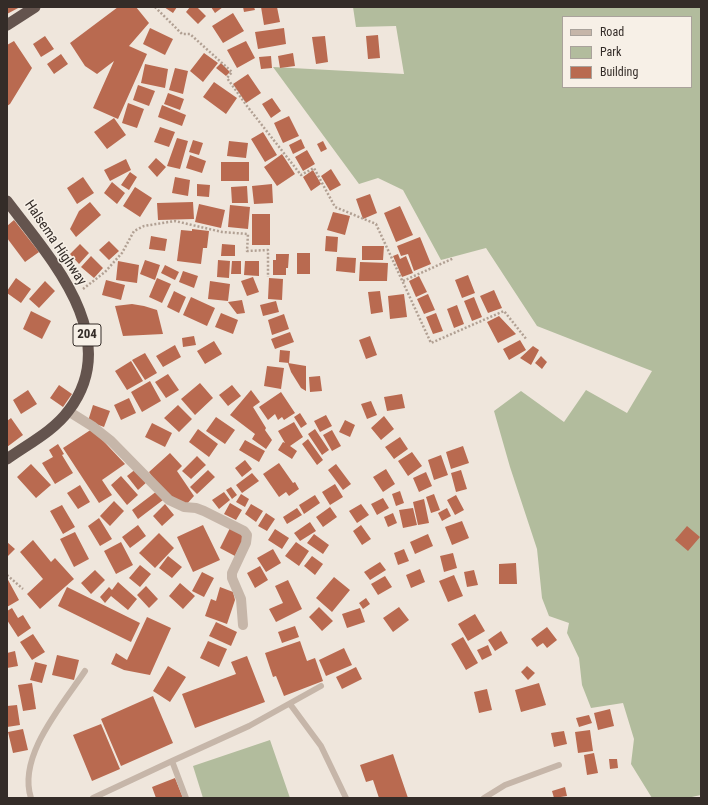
<!DOCTYPE html>
<style>
body{margin:0}
#map{position:relative;width:708px;height:805px;overflow:hidden;background:#efe6dc;font-family:"Roboto Condensed",sans-serif}
canvas{display:block}
.frame{position:absolute;inset:0;border:8px solid #342c28;pointer-events:none}
.legend{position:absolute;left:562px;top:16px;width:130px;height:72px;box-sizing:border-box;background:#f7f0e7;border:1px solid #a9a29b;margin:0;padding:5px 7px;list-style:none;font-size:12px;color:#342c28}
.legend li{display:flex;align-items:center;gap:8px;height:20px}
.legend b{width:20px;border:1px solid #a9a29b}
</style>
<div id="map">
<canvas width="708" height="805"></canvas>
<div class="frame"></div>
<ul class="legend">
<li><b style="height:5px;background:#c6b6a9"></b>Road</li>
<li><b style="height:11px;background:#b2bc9d"></b>Park</li>
<li><b style="height:11px;background:#b96a50"></b>Building</li>
</ul>
</div>
<script>
const g = document.querySelector('canvas').getContext('2d');
g.lineJoin = 'round';
function paint(path, color) {
  g.fillStyle = color;
  g.fill(path, 'evenodd');
}
function strokePath(path, color, width, dash) {
  g.strokeStyle = color;
  g.lineWidth = width;
  g.lineCap = dash ? 'butt' : 'round';
  g.setLineDash(dash || []);
  g.stroke(path);
}
function drawText(font, color, halo, rows, align = 'center') {
  g.font = font + ' "Roboto Condensed",sans-serif';
  g.lineWidth = 3;
  g.setLineDash([]);
  g.textBaseline = 'middle';
  g.strokeStyle = halo;
  g.fillStyle = color;
  for (const [text, x, y, turn = 0] of rows) {
    g.save();
    g.translate(x, y);
    g.rotate((+turn || 0) * Math.PI / 180);
    g.textAlign = isNaN(turn) ? turn : align;
    if (halo) g.strokeText(text, 0, 0);
    g.fillText(text, 0, 0);
    g.restore();
  }
}
paint(new Path2D(`
 M353,7h348v788l-14,3h-35l-21,-34 3,-25 -11,-36 -32,5 -9,-23 -3,-27 -12,-25 2,-10 -20,-7 -7,-18 -5,-49 -27,-82 -16,-56 27,-20 43,31 22,-32 41,23 25,-42 -115,-45 -51,-78 -45,12 -38,-70 -25,-12 -19,6 -86,-117 131,7 -8,-48 -40,1zM563,17h128v70h-128z
 M270,740l20,58h-87l-10,-32z`), '#b2bc9d');
paint(new Path2D(`
 M7,7h13l-13,7z
 M118,7h18l13,16 -20,23 18,8 -29,65 -25,-11 21,-47 -17,13 -12,-8 -15,-23z
 M164,7h13l-4,6z
 M190,7h7l9,9 -8,8 -12,-12z
 M211,7h12l-8,6z
 M243,7h11l1,3 -11,2z
 M261,7h16l3,15 -16,3z
 M233,13l11,18 -21,12 -11,-17z
 M150,28l23,11 -8,16 -22,-11z
 M284,28l2,16 -28,5 -3,-17z
 M378,35l2,23 -12,1 -2,-23z
 M45,36l9,13 -13,8 -8,-13z
 M325,36l3,26 -12,2 -4,-27z
 M14,41l18,27 -22,36 -3,2v-61z
 M246,41l9,17 -18,10 -10,-18z
 M204,53l14,10 -15,19 -13,-11z
 M293,53l2,13 -15,2 -2,-12z
 M61,54l7,10 -14,10 -7,-10z
 M271,56l1,12 -11,1 -2,-12z
 M221,63l9,9 -4,4 -10,-8z
 M145,64l23,5 -3,19 -24,-5z
 M175,68l13,3 -5,23 -14,-4z
 M248,74l13,19 -15,10 -13,-19z
 M214,82l23,16 -11,16 -23,-17z
 M138,85l17,6 -6,15 -16,-6z
 M168,93l16,6 -4,11 -16,-6z
 M272,98l9,13 -10,7 -9,-14z
 M128,103l16,6 -7,19 -15,-5z
 M162,105l24,10 -4,11 -24,-9z
 M289,116l10,20 -16,7 -9,-20z
 M114,118l12,17 -19,14 -13,-17z
 M160,127l15,5 -6,15 -15,-5z
 M263,132l14,23 -12,7 -14,-23z
 M177,138l11,3 -8,28 -13,-3z
 M301,139l4,9 -12,6 -4,-9z
 M193,140l10,3 -4,12 -10,-3z
 M229,141l19,2 -2,15 -19,-2z
 M323,141l4,8 -6,3 -4,-8z
 M307,150l8,14 -12,7 -8,-14z
 M282,154l13,20 -18,12 -13,-19z
 M190,155l16,6 -4,12 -16,-5z
 M156,158l10,9 -9,10 -9,-10z
 M126,159l5,11 -21,11 -6,-11z
 M221,162h28v19h-28z
 M331,169l10,16 -11,6 -9,-15z
 M313,170l8,14 -10,7 -8,-14z
 M130,172l7,5 -8,13 -8,-5z
 M83,177l11,16 -17,11 -10,-16z
 M175,177l15,3 -2,16 -16,-3z
 M112,182l13,11 -8,11 -13,-11z
 M197,184l13,1 -1,12 -12,-1z
 M272,184l1,19 -19,1 -2,-18z
 M247,186l1,17h-16l-1,-16z
 M135,187l17,11 -12,19 -17,-11z
 M370,194l7,19 -14,6 -7,-20z
 M90,202l11,13 -25,22 -6,-8 9,-18z
 M193,202l1,17 -36,1 -1,-17z
 M199,204l26,6 -4,18 -26,-6z
 M230,205l20,2 -2,22 -20,-2z
 M400,206l13,29 -17,7 -12,-29z
 M333,212l17,4 -5,19 -18,-5z
 M252,214h18v31h-18z
 M14,220l25,32 -14,10 -18,-24v-12z
 M192,229l17,2 -2,17h-4l-2,16 -24,-3 4,-31 11,1z
 M151,236l16,3 -2,12 -16,-2z
 M326,236l12,1 -1,15 -12,-1z
 M420,237l11,27 -17,7 -6,-17 -7,2 -4,-10z
 M109,241l10,10 -10,9 -10,-10z
 M80,244l9,9 -10,11 -9,-10z
 M222,244l13,1v11h-14z
 M362,246h22l-1,14h-21z
 M297,253h13v21h-13z
 M276,254h13l-1,14h-2v7h-13v-15h3z
 M398,254l2,5 6,-3 7,17 -11,4 -9,-21z
 M91,256l12,12 -9,10 -13,-11z
 M337,257l19,1 -1,15 -19,-2z
 M145,260l15,5 -5,15 -15,-6z
 M218,260l12,1 -1,17 -12,-1z
 M118,261l21,4 -2,18 -21,-3z
 M232,261h9v13h-10z
 M245,261h14v15l-15,-1z
 M360,262l28,1 -1,18h-28z
 M165,265l14,7 -4,8 -14,-7z
 M183,271l15,5 -4,12 -15,-6z
 M468,275l7,18 -13,5 -7,-18z
 M419,276l8,16 -11,5 -7,-16z
 M253,277l6,15 -12,4 -6,-15z
 M16,278l15,11 -10,14 -14,-10v-2z
 M157,278l14,6 -9,19 -13,-6z
 M269,278l14,1 -1,21 -14,-1z
 M106,280l19,5 -4,15 -19,-5z
 M45,281l10,10 -16,17 -10,-9z
 M210,281l20,3 -2,17 -20,-2z
 M494,290l8,18 -14,5 -8,-17z
 M174,291l12,6 -7,16 -12,-6z
 M380,291l3,21 -12,2 -3,-22z
 M404,294l3,23 -17,2 -2,-23z
 M428,294l7,16 -11,4 -7,-15z
 M191,297l24,11 -8,18 -24,-11z
 M474,297l8,20 -10,4 -8,-20z
 M242,300l3,13 -8,1 -9,-12z
 M276,301l3,11 -16,4 -3,-11z
 M132,304l12,2 13,4 6,24 -40,2 -8,-30z
 M457,305l7,19 -10,4 -7,-19z
 M31,311l20,10 -9,18 -19,-10z
 M221,313l17,7 -5,14 -18,-7z
 M436,313l7,18 -10,3 -7,-17z
 M284,314l5,15 -17,6 -4,-15z
 M499,316l17,18 -18,9 -11,-21z
 M290,332l4,10 -19,7 -4,-10z
 M194,336l2,9 -13,2 -1,-9z
 M370,336l7,19 -11,4 -7,-19z
 M520,340l6,10 -17,10 -6,-11z
 M214,341l8,13 -17,10 -8,-13z
 M175,345l6,12 -18,10 -7,-11z
 M533,346l6,4 -8,15 -11,-7z
 M280,350l10,1 -1,12 -10,-1z
 M145,353l12,20 -12,7 -13,-20z
 M541,356l6,6 -5,7 -7,-6z
 M131,361l12,20 -16,9 -12,-19z
 M288,363l18,3v25l-5,-3 -10,-16z
 M267,366l17,2 -3,21 -17,-3z
 M168,374l11,16 -13,8 -11,-16z
 M320,376l2,15 -12,1 -1,-15z
 M150,381l11,20 -19,11 -11,-20z
 M200,383l13,15 -18,17 -14,-16z
 M59,385l13,9 -9,13 -13,-9z
 M232,385l9,11 -13,10 -9,-11z
 M28,390l9,14 -16,10 -8,-14z
 M251,390l9,12 -7,5 13,21 -1,2 7,10 -6,9 -14,-10 3,-5 -25,-19z
 M281,392l14,21 -11,7 -2,-3 -4,3 -3,-6 -7,6 -9,-13z
 M402,394l3,14 -18,3 -3,-14z
 M129,398l7,15 -15,7 -7,-15z
 M371,401l6,14 -10,4 -6,-15z
 M93,405l17,6 -6,16 -16,-6z
 M178,405l14,14 -13,13 -15,-14z
 M300,413l7,11 -6,4 -7,-11z
 M326,415l6,11 -12,6 -6,-11z
 M384,416l10,13 -13,11 -10,-12z
 M216,417l19,13 -10,14 -19,-13z
 M11,418l12,17 -16,12v-26z
 M345,420l10,5 -5,12 -11,-5z
 M294,422l9,15 -13,9 7,5 -5,8 -14,-9 5,-8 2,1 -7,-12z
 M152,423l20,10 -7,14 -20,-10z
 M92,429l33,35 -23,16 10,15 -13,8 -36,-55z
 M198,429l20,15 -9,13 -20,-15z
 M315,429l14,21 -7,5 -14,-21z
 M332,430l9,16 -9,5 -9,-16z
 M400,437l8,12 -14,10 -9,-12z
 M308,439l15,21 -6,5 -15,-21z
 M245,440l20,11 -6,11 -20,-12z
 M58,444l6,10 -2,1 11,18 -18,11 -13,-21 11,-6 -4,-7z
 M463,446l6,17 -18,6 -5,-17z
 M412,452l10,14 -14,10 -10,-15z
 M170,453l12,13 -5,5 17,25 -9,10 -22,-13 -14,-21z
 M441,455l7,20 -14,5 -6,-20z
 M197,456l9,9 -15,14 -9,-8z
 M245,460l7,9 -10,8 -7,-9z
 M279,463l14,20 2,-1 4,7 -10,7 -3,-4 -7,5 -16,-23z
 M31,464l20,21 -15,13 -19,-21z
 M336,464l15,20 -8,6 -15,-20z
 M137,468l11,13 -10,9 -11,-14z
 M386,469l9,15 -12,8 -10,-15z
 M208,470l7,7 -18,17 -7,-7z
 M461,470l6,19 -11,3 -5,-19z
 M426,472l6,14 -13,6 -6,-14z
 M252,473l7,8 -17,12 -6,-8z
 M121,476l17,19 -11,10 -16,-20z
 M335,484l8,13 -13,8 -8,-13z
 M80,485l10,17 -12,7 -11,-16z
 M231,487l6,8 -5,4 -6,-9z
 M157,491l6,9 -25,19 -6,-9z
 M400,491l4,12 -8,3 -4,-12z
 M224,492l6,8 -11,9 -7,-9z
 M241,494l8,5 -4,8 -9,-5z
 M434,494l6,16 -9,3 -5,-16z
 M315,495l5,8 -16,11 -5,-9z
 M456,495l8,15 -9,5 -8,-15z
 M383,498l6,10 -12,7 -6,-11z
 M424,499l5,24 -11,2 -5,-23z
 M114,501l10,10 -14,15 -10,-10z
 M230,503l12,7 -6,10 -12,-6z
 M165,504l9,11 -12,11 -9,-10z
 M251,504l12,7 -7,11 -11,-8z
 M361,504l8,11 -12,8 -8,-12z
 M62,505l13,22 -12,7 -13,-23z
 M330,507l7,10 -14,10 -7,-10z
 M297,508l5,7 -15,9 -4,-7z
 M413,508l4,17 -14,3 -4,-18z
 M447,508l4,8 -9,5 -4,-8z
 M266,513l9,6 -8,12 -9,-5z
 M393,513l4,10 -9,4 -4,-10z
 M99,518l13,21 -12,7 -12,-20z
 M462,521l7,17 -17,7 -7,-18z
 M310,522l6,9 -16,10 -6,-8z
 M138,525l8,11 -16,12 -8,-11z
 M203,525l17,35 -27,12 -16,-35z
 M361,525l10,14 -9,6 -9,-14z
 M687,526l13,11 -12,14 -13,-11z
 M230,528l15,8 -10,20 -15,-8z
 M275,529l14,9 -7,11 -14,-9z
 M75,532l14,27 -15,8 -14,-28z
 M159,533l15,15 -19,20 -16,-15z
 M314,534l15,11 -6,9 -16,-11z
 M428,534l5,12 -18,8 -5,-12z
 M33,540l18,22 4,-4 19,21 -34,30 -13,-15 16,-15 -23,-27z
 M7,542l8,7 -8,8z
 M121,542l12,23 -17,9 -12,-23z
 M296,542l13,9 -10,15 -14,-10z
 M273,549l8,14 -15,9 -9,-14z
 M404,549l5,12 -11,4 -4,-12z
 M453,553l4,15 -13,4 -4,-16z
 M168,556l14,11 -10,11 -13,-10z
 M312,556l11,8 -8,11 -11,-9z
 M380,562l6,8 -16,10 -6,-8z
 M516,563l1,21h-18v-20z
 M140,565l11,9 -11,13 -11,-9z
 M260,566l8,14 -13,8 -8,-15z
 M420,569l5,13 -14,6 -5,-13z
 M95,570l10,10 -14,14 -10,-11z
 M474,570l4,15 -11,2 -3,-15z
 M202,572l12,6 -10,19 -12,-6z
 M454,575l9,21 -15,6 -9,-21z
 M385,576l7,11 -14,8 -7,-11z
 M334,577l16,13 -18,22 -16,-14z
 M7,578l12,22 -12,7z
 M288,580l14,29 -26,13 -7,-13 14,-6 -8,-17z
 M118,582l19,17 -9,11 -17,-14 -6,7 -5,-6 9,-10 3,3z
 M180,583l15,13 -12,13 -14,-13z
 M146,586l12,13 -9,9 -12,-13z
 M67,587l73,36 -9,19 -73,-36z
 M220,587l13,5 2,8 -8,24 -22,-8 6,-17 5,2z
 M366,598l4,6 -7,5 -4,-6z
 M319,607l14,14 -11,10 -13,-14z
 M399,607l10,13 -16,12 -10,-14z
 M12,608l6,10 5,-3 8,13 -13,9 -11,-17v-9z
 M360,608l5,14 -18,6 -5,-14z
 M475,614l10,17 -17,10 -10,-17z
 M147,617l24,11 -21,47 -26,-5 -13,-6 5,-11 11,7z
 M216,622l21,10 -6,14 -22,-10z
 M295,626l4,11 -17,6 -4,-11z
 M547,627l10,13 -10,8 -4,-5 -6,4 -6,-8z
 M501,631l7,12 -13,8 -7,-11z
 M33,634l12,18 -13,8 -12,-18z
 M463,637l15,26 -12,7 -15,-26z
 M208,641l19,8 -8,18 -19,-9z
 M300,641l7,20 8,-3 8,23 -39,15 -8,-20 -3,1 -8,-24z
 M488,645l4,10 -10,5 -5,-10z
 M344,648l8,17 -26,11 -7,-16z
 M15,651l3,15 -11,2v-15z
 M57,655l22,5 -5,20 -22,-5z
 M247,656l18,46 -70,26 -13,-34 54,-20 -5,-12z
 M35,662l12,3 -5,18 -12,-3z
 M168,666l18,11 -16,25 -17,-11z
 M527,666l8,7 -7,7 -7,-8z
 M356,667l6,12 -20,10 -6,-12z
 M32,683l4,26 -13,2 -5,-26z
 M539,683l7,22 -25,7 -6,-22z
 M487,689l5,21 -13,3 -5,-21z
 M153,696l20,47 -52,23 -20,-47z
 M17,705l3,20 -13,2v-21z
 M610,709l4,17 -16,4 -4,-17z
 M589,715l3,8 -13,4 -3,-9z
 M101,724l19,45 -28,12 -19,-46z
 M23,729l5,21 -15,3 -5,-21z
 M590,730l3,21 -15,2 -3,-21z
 M564,731l3,13 -13,3 -3,-14z
 M594,753l4,20 -11,2 -3,-20z
 M393,754l15,44h-29l-6,-18 -7,2 -6,-17z
 M609,759h8l1,9 -8,1z
 M175,778l8,20h-27l-4,-11z
 M565,787l2,9 -13,2 -2,-7z`), '#b96a50');
strokePath(new Path2D(`
 M155,7l27,27h8l42,38 -5,6 20,28 54,69 13,-7 21,39 41,17 55,119 73,-32 23,29
 M403,281l51,-23
 M83,289l22,-17 17,-19 12,-22 10,-5 31,-5 47,11 26,2 -1,17 21,-1v27
 M7,575l16,14`), '#b1a093', 2.5, [2, 2]);
strokePath(new Path2D(`
 M290,704l31,42 25,52
 M172,761l14,37
 M31,798c-14,-42 32,-94 54,-127
 M93,798l79,-37 77,-35 72,-40
 M484,798l21,-13 54,-20`), '#c6b6a9', 6);
strokePath(new Path2D(`
 M68,411l24,15 19,15 58,59 15,7 12,1 8,3 40,20 3,4 -1,8 -14,30v5l9,21 2,26`), '#c6b6a9', 10);
strokePath(new Path2D(`
 M7,25l28,-18
 M7,201c43,57 117,136 62,209 -15,21 -41,34 -62,49`), '#64544e', 11);
for (const [x, y, w] of [
 [87,335,28]
]) {
  const box = new Path2D();
  box.roundRect(x - w / 2, y - 11, w, 22, 3);
  g.fillStyle = '#f7f0e7';
  g.fill(box);
  strokePath(box, '#342c28', 1);
}
drawText('bold 13px', '#342c28', null, [
 ["204",87,335]
]);
drawText('14px', '#342c28', '#f7f0e7', [
 ["Halsema Highway",55,243,56]
]);
</script>
